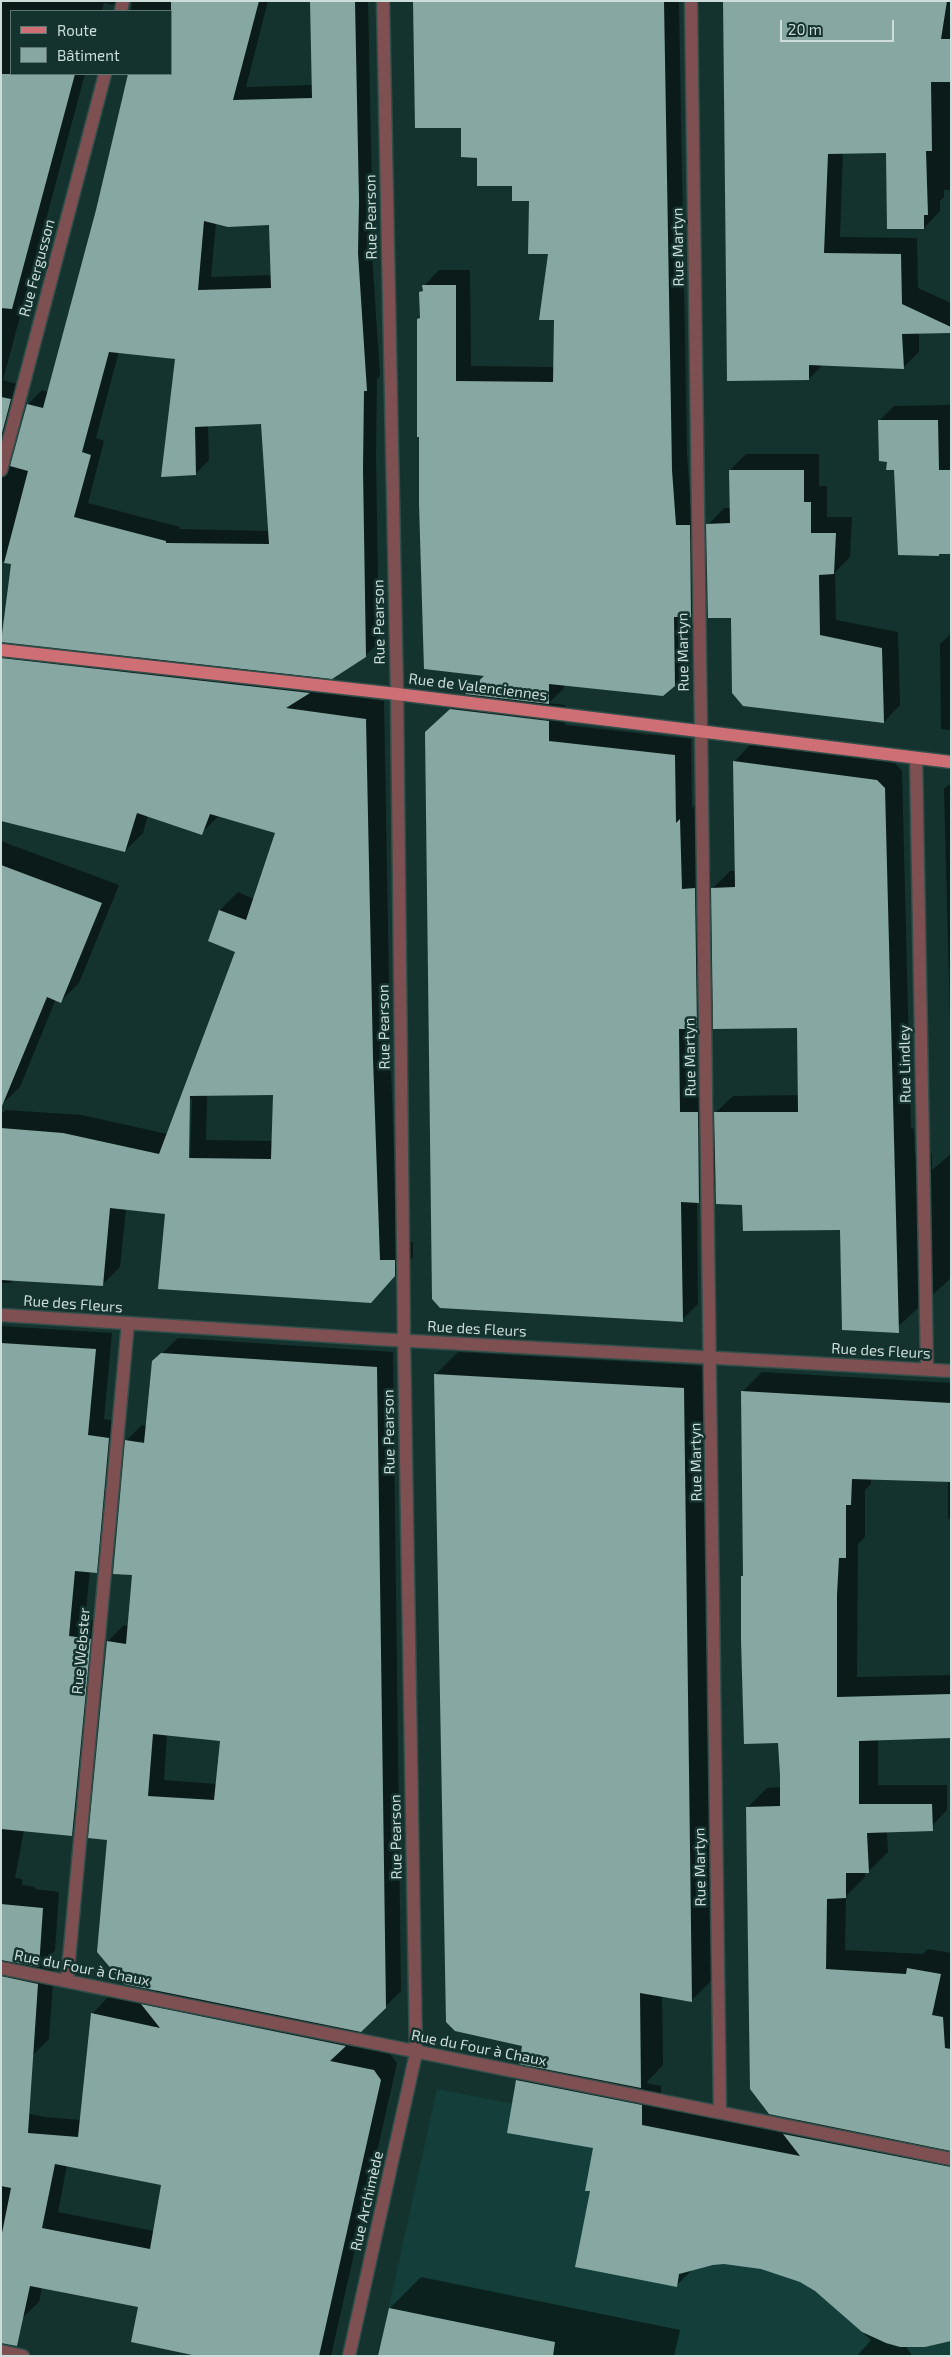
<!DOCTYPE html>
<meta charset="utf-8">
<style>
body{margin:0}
#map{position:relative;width:952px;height:2357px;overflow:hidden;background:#14332f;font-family:"Exo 2",sans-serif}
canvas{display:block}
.frame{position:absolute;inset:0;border:2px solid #cbdcd9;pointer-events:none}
.legend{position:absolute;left:10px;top:10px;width:162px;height:65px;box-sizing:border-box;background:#14332f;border:1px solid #5d7773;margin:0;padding:6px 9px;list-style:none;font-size:15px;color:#cbdcd9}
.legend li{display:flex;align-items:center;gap:10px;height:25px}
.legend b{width:25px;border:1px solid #5d7773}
.scale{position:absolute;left:780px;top:20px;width:114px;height:22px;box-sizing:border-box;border:2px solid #cbdcd9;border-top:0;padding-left:6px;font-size:15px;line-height:18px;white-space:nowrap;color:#cbdcd9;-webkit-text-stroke:4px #14332f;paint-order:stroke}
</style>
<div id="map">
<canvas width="952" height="2357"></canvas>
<div class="frame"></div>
<ul class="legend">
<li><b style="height:6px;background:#cd6f75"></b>Route</li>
<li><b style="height:14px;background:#86a7a2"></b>Bâtiment</li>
</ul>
<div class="scale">20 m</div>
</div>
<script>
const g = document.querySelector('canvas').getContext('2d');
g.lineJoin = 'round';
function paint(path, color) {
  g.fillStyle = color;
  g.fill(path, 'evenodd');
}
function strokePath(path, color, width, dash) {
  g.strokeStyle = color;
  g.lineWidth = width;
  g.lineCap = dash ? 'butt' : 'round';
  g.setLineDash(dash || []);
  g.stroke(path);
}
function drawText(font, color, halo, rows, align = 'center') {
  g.font = font + ' "Exo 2",sans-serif';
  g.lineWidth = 5;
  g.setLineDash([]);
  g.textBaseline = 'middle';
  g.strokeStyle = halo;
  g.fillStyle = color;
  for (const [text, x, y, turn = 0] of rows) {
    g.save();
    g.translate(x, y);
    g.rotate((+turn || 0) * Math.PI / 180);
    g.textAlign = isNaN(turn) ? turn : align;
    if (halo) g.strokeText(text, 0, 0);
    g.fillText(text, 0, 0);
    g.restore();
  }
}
paint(new Path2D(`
 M437,2089l514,99v168h-573z`), '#133e39');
paint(new Path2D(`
 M1,1h116l-4,4 -9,-2 -2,8h-91v63h74l-82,306 21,6 -15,77h3l16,-59 14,-14 6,2 49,-181 33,-137h41v-63h-35l-5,-1 1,-9h136l-22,86 67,-2 -2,-84h57l4,186 -1,52 9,137 -3,3 -1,75 3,188 -14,14 -40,21 -15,14 74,10 6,338 7,204 16,-1v15l-43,45 -203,-90 -41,-3 -6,58 -18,18 -88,-5 -4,3h-9v-169l5,-4 76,5 85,19 70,-183 -17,-41 18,-18 16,7 22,-66 -57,-17 -18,17 -53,-18 -5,18 -18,18 -124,-31v-163l83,10 4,-4 40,4 11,-11 -127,-93 -11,-2zM216,223l54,1 2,51 -61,2zM119,351l57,7 19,116 14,-14 -1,-35 54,-2 7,108 -90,-2 1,-2 -92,-24 16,-62 -8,-3zM274,1094l-1,47 -67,-1 1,-45zM192,1098l-2,66h-3l2,-64z
 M415,1h264l8,453 4,56h14l1,91 -17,15 1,53 -16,16 -110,-1v4l-15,15 16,2v20l126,14 1,69 3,-3 3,68 13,-1v18l19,-19h6l-2,-109 17,-18 144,19 7,8 9,358 3,-1 1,26 17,-1v17l19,-16v-9v133l-59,54 -50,-104 -98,-24 -27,-20 -20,18 1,102 -16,16 -239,-604 44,-41 -69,-356 3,-3v-23l3,-4v-3l15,-16h31l1,96 84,1v-48l-5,-67 -20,-52 -52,-44 -16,-29zM714,1010l84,17 1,68 -66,1 -19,18v-17h-18l-1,-69z
 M723,1h228v189h-7v7l-4,4v10l-16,17 -37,-76 -44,1 -3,84 77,1 1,50 33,15v28l-32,1v20l-16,16 -80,-4 -14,15h-81z
 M951,405v149h-52l-4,-85 -16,-48 15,-15z
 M746,454h73v32h8v31h25l-2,40 -15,15 1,48 62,12 2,73 -16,17 -152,-105 -24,-92 16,-17h7l-1,-38z
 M951,634v96l-10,-1 -1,-85z
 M951,783v272l-7,-266z
 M1,841l118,44 -40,98 -18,18 -5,-2 -36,88 -19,18z
 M1,1326l111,7 -8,86 21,3 -12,133 -17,17 -6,-1 -5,48 21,3 -18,196 -16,17 -48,-5 -9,48 7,1v6l13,2v2l24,3 -4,58 -15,15 14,3 -5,71 -16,16 -32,-7z
 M178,1338l215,14 8,639 -55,54 44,9 7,9 -66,293h-124l-68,-50 -97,-19 -3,15 -17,16 -21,-4v-206l44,9 36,3 11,-106 16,-17 35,7 14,-14 -49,-151v-198l16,-16 4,1 5,-52 -7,-133 16,-16 5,1 6,-64zM139,1441l12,2h-12zM167,1734l54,6 -4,44 -53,-4zM67,2165l96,19 -9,47 -96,-19z
 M458,1352l248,14 8,612 -22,22 -30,-5 1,70 -17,18 15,3v19l127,25 11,-11 -51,-312 19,-19 14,-1 -1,-46 -35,-167 -3,-182 20,-20 189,11v136h-3v-38l-77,-3v6l-6,6v47l-7,7 -1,133 94,-2v62l-73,2v46h69v25l-19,20 -41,1 1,21 -20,20h-3v5l-19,19 -1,54 78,4 5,-5 23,4v385l-45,8 6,10h-55l14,-16 -55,-50 -16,-9 -39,-13 -37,-5 -31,6 -16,16 -85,-95 3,-43 -78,-67 15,-15 -9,-20 -88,-670z
 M421,2277l259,53 -6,26h-294l10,-48z`), '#0007');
paint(new Path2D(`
 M171,1h88l-26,99 79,-2 -2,-97h45l4,200 -1,52 9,138h-3l-1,78 3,188 -34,22 -331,-37 10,-78 -7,-1 24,-92 -18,-5 17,-62 16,4 53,-198 32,-136h43zM204,221l24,6 41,-2 2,63 -73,2zM109,352l66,7 -14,118 35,-2 -1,-48 66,-3 8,120 -103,-1v-2l-92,-24 17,-62 -9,-3z
 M413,1h251l8,469 4,55h14l1,92h-17l1,69 -12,10 -114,-12v20l-84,-10 19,-18 -60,-7 -5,-165v-67h-2v-118l3,-1 -1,-26 4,-1 -1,-6h34v96l97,1 1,-62h-15l9,-66h-20l1,-53h-17v-15h-35v-28l-16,-1v-29h-46z
 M723,1h224l-6,38h10v43h-20l1,69h-6l2,64h-4v14h-37l-1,-76 -58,1 -4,99 77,1 1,50 49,23v6l-49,1 2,35 -95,-4v15l-82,1z
 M1,74h74l-63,235 -11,-1z
 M1,397l10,2 -10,38z
 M878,420h60l1,50h12l-1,84h-11v2l-41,-1 -4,-85h-8l1,-8 -8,-1z
 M729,470h75v32h7v31h25l-2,41 -15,1 1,60 62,13 2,75 -141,-17 -11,-13 -1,-75h-23l-2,-94 24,-1z
 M1,658l309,35 -24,15 80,11 7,339 7,202h15v16l-24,27 -213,-14 7,-75 -55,-6 -7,78 -102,-6v-152l62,5 96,21 76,-202 -27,-11 11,-31 27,10 29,-87 -65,-19 -8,21 -65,-22 -12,39 -124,-31zM273,1095l-2,64 -82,-1 1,-62z
 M450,709l99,12v20l126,14 1,68 4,-4 2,70 13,-1 2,141h-18l1,83h18l1,91 -18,-1 2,120 -243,-14 -8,-9 -7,-567z
 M733,761l144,19 8,8 14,545 -57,-3 -2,-100 -97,1 -1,-26 -26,-1 -2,-92h84l-1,-84 -84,1 -2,-141 24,-1z
 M1,865l101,38 -41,100 -14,-6 -45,109z
 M1,1343l95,6 -8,86 21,3 -12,135 -22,-2 -6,65 22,3 -19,197 -71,-7z
 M161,1353l216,14 9,641 -25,24 -237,-48 -27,-32 10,-112 -19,-2 19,-197 19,3 6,-69 -19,-1 12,-134 19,3 8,-82zM153,1734l67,7 -6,59 -66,-4z
 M434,1374l250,14 8,614 -52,-9 1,95 -122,-24 3,-18 -67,-15 -9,-9z
 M741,1391l210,12v79l-99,-3 -1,26h-5v53h-7l-2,37v102l114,-3v44l-92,3v63h73l1,27 -66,2 2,40h-23v25l-19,1 -1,70 80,5 1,-6 34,6 -9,41 11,2 2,31 6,1v102l-182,-37 -19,-25 -4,-282 34,-1v-31l-2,-32 -34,1 -3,-105v-63h2z
 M1,1904l42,4 -4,59 -38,-7z
 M1,1976l37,8 -10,149 50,4 13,-124 69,15 -19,-24 205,42 -16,15 44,9 7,10 -62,276h-122l-66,-14 7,-35 -108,-21 -13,60 -16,-3v-105l10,-50 -10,-2zM55,2164l106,21 -11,64 -108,-21z
 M516,2080l126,25v20l158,31 -17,-22 168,33v174l-26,6h-25l-14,-4 -24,-11 -47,-41 -15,-9 -39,-13 -37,-5 -11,1 -34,9 -2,13 -102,-20 15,-76h-5l8,-43 -86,-15z
 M389,2308l166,34 -2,14h-175z`), '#86a7a2');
const minor = new Path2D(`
 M691,1l29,2111
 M121,11l2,-10
 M1,470l104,-396
 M916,758l11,611
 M1,1315l375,24 575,32
 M1,1968l950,191
 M67,1981l61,-658
 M1,2351l22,5
 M349,2356l67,-303 -12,-712 -7,-647 -14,-693`);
const major = new Path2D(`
 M1,650l396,44 554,68`);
strokePath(minor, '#314e4a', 15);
strokePath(major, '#314e4a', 15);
strokePath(minor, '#7e5052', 12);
strokePath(major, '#cd6f75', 12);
drawText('15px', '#cbdcd9', '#14332f', [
 ["Rue Pearson",371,217,-91],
 ["Rue Martyn",678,247,-91],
 ["Rue Fergusson",37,268,-75],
 ["Rue Pearson",379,622,-91],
 ["Rue Martyn",683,652,-91],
 ["Rue de Valenciennes",478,687,7],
 ["Rue Pearson",384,1027,-91],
 ["Rue Martyn",690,1057,-91],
 ["Rue Lindley",905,1064,-91],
 ["Rue des Fleurs",73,1304,4],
 ["Rue des Fleurs",477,1329,3],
 ["Rue des Fleurs",881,1351,3],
 ["Rue Pearson",389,1432,-91],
 ["Rue Martyn",696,1462,-91],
 ["Rue Webster",81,1651,-85],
 ["Rue Pearson",396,1837,-91],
 ["Rue Martyn",700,1867,-91],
 ["Rue du Four à Chaux",82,1968,11],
 ["Rue du Four à Chaux",479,2048,11],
 ["Rue Archimède",367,2201,-77]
]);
</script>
